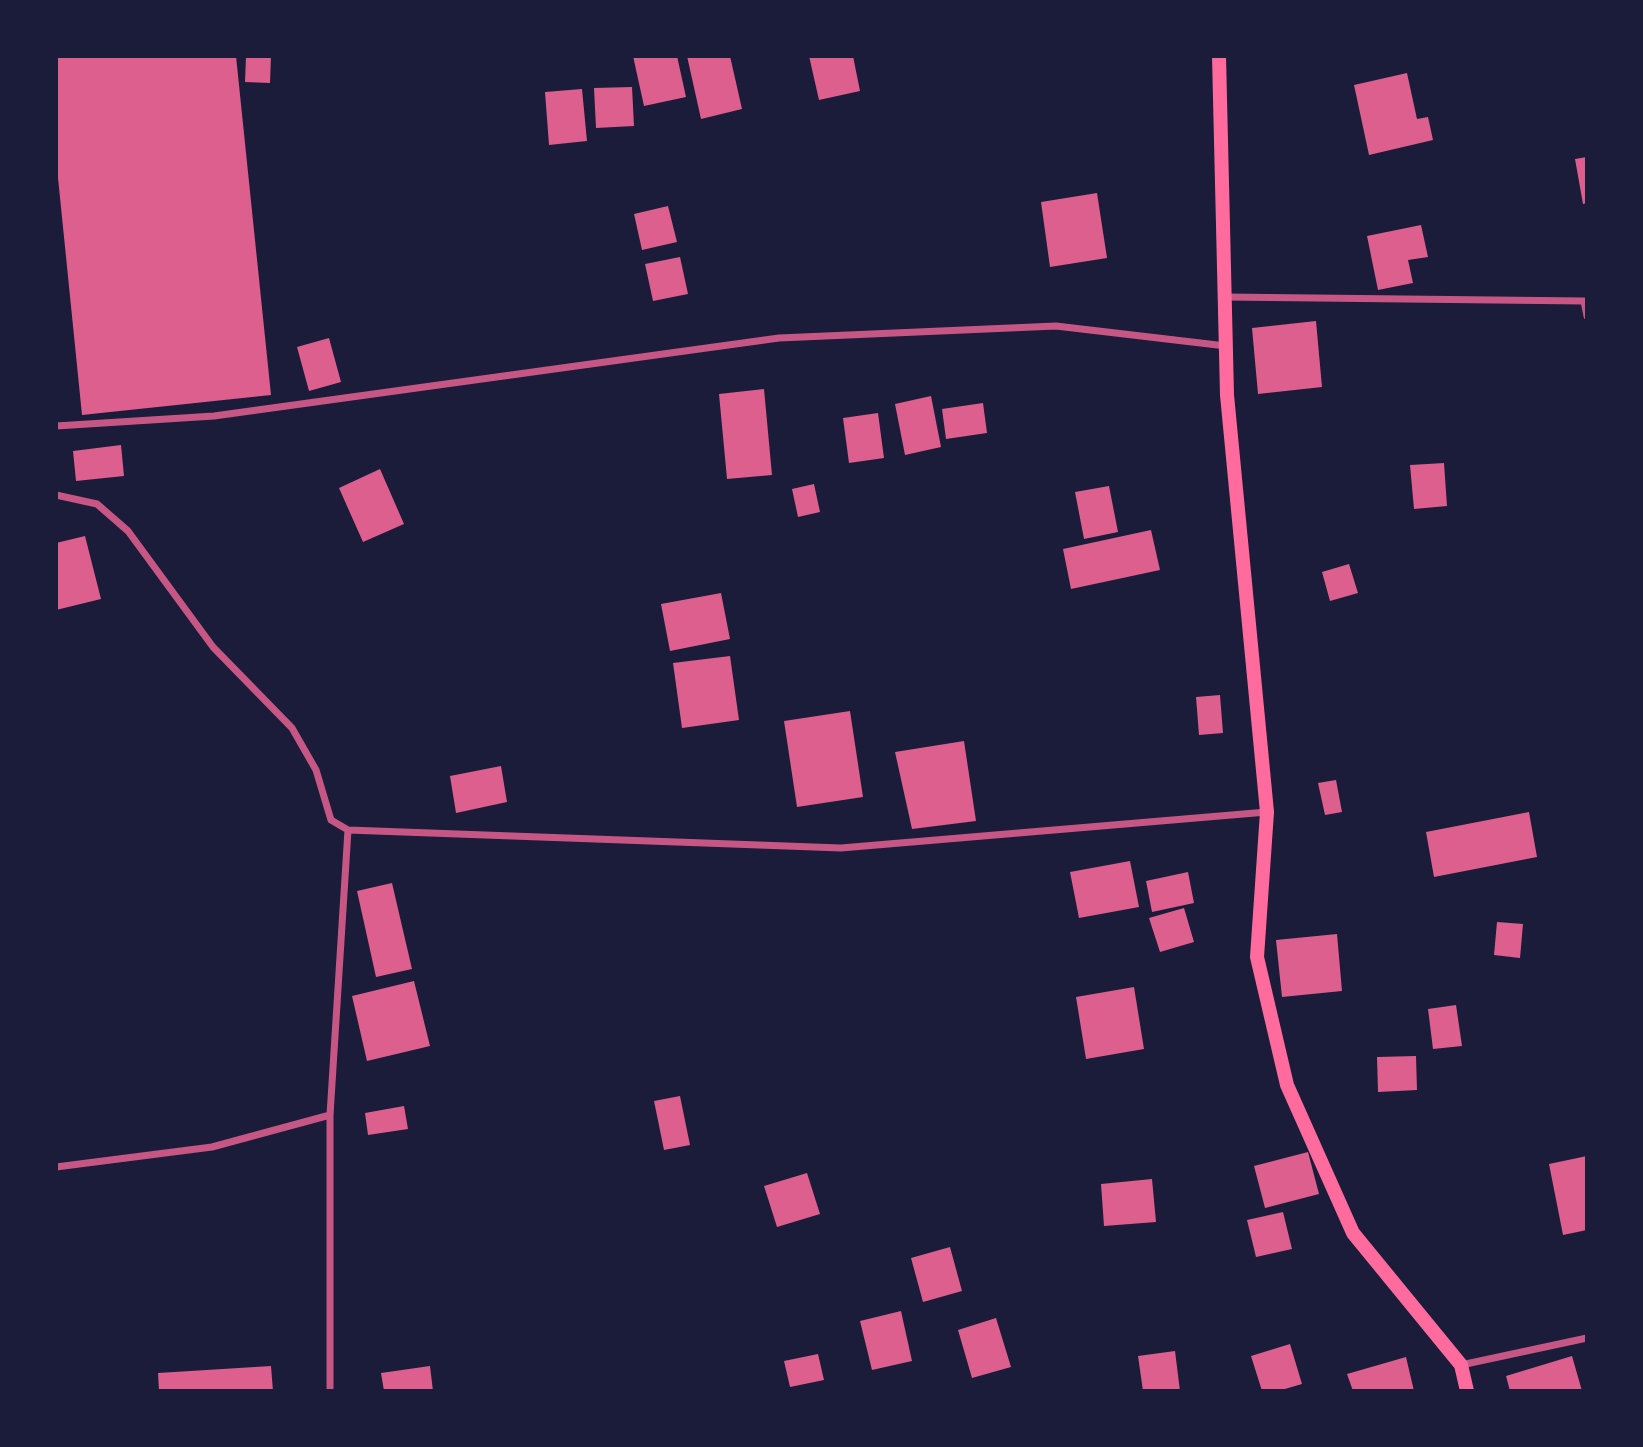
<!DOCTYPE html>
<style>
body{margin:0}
#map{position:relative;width:1643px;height:1447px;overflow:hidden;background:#1b1b3a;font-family:"Golos Text",sans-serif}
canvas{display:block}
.frame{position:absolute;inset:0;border:58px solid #1b1b3a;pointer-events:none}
</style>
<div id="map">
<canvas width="1643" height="1447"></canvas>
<div class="frame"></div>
</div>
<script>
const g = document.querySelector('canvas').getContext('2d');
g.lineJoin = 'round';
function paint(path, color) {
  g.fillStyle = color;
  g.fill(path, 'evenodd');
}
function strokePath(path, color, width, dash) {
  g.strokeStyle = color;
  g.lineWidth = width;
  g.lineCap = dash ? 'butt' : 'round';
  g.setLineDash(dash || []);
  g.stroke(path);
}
paint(new Path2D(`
 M56,56h180l35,339 -189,20 -26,-257z
 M246,56h25l-1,27 -25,-1z
 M633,56h44l9,41 -42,9z
 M687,56h43l12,53 -41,10z
 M809,56h44l7,35 -41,9z
 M1407,73l10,46 11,-2 5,23 -64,15 -15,-70z
 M632,87l2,39 -38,2 -2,-40z
 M582,89l5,52 -38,4 -4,-53z
 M1587,157v46l-4,1 -8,-45z
 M1097,193l10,65 -57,9 -9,-65z
 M668,206l9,36 -35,8 -8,-36z
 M1421,225l7,32 -20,3 5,23 -35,7 -11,-54z
 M680,257l8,37 -35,7 -8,-37z
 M1316,321l6,66 -64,7 -6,-66z
 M329,338l12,44 -32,9 -12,-44z
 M764,389l8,86 -45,4 -8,-85z
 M931,396l10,51 -36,8 -10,-51z
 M983,403l4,30 -41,6 -4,-30z
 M878,413l6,45 -35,5 -6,-45z
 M121,445l3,31 -48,5 -3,-30z
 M1444,463l3,43 -33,3 -4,-44z
 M380,469l24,55 -41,18 -24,-54z
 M814,484l6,28 -22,5 -6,-28z
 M1109,486l9,46 -34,7 -9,-47z
 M1151,530l9,40 -89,19 -8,-40z
 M85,536l16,63 -45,11v-67z
 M1349,564l9,29 -28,8 -8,-29z
 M721,593l9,46 -60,12 -9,-47z
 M730,656l9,64 -57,8 -9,-65z
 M1220,695l3,38 -24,2 -3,-38z
 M850,711l13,86 -66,10 -13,-86z
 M964,741l12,80 -64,8 -17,-77z
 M501,766l6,36 -51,11 -6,-37z
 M1336,780l6,32 -17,3 -7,-32z
 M1529,812l8,45 -103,20 -8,-45z
 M1130,861l9,46 -60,11 -9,-46z
 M1188,872l6,31 -42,9 -6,-31z
 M392,883l20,86 -36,8 -19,-86z
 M1184,908l10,34 -34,10 -11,-34z
 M1497,922l26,2 -3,34 -26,-3z
 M1337,934l5,57 -60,6 -6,-57z
 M414,981l16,65 -63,15 -15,-65z
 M1134,987l10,62 -58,10 -10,-62z
 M1456,1005l6,41 -29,3 -5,-40z
 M1416,1056l1,34 -39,2 -1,-35z
 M680,1096l10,49 -26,5 -10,-49z
 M404,1106l4,23 -40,6 -3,-22z
 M1308,1152l11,42 -54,14 -11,-42z
 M1587,1156v74l-24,5 -14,-71z
 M807,1173l13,41 -43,13 -13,-41z
 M1152,1179l4,43 -52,4 -3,-42z
 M1283,1212l9,37 -36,8 -9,-37z
 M950,1247l12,44 -39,11 -12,-44z
 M901,1311l11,50 -40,9 -12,-49z
 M996,1318l15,49 -39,11 -14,-48z
 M1290,1344l12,40 -24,7h-16l-11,-35z
 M1175,1351l5,40h-37l-5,-35z
 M818,1354l6,26 -34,7 -6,-26z
 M1572,1356l10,35h-72l-4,-15z
 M1406,1357l8,34h-61l-6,-17z
 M271,1366l2,25h-114l-1,-18z
 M430,1366l3,25h-49l-3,-18z`), '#dd5f8e');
strokePath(new Path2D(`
 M1225,297l359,4 3,15
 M56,426l158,-10 565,-78 277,-12 170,20
 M56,495l41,9 31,27 85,116 79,81 24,42 15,50 17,10 493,18 426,-36
 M330,1115v276
 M56,1167l156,-20 118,-32 18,-285
 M1461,1365l126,-27`), '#c65784', 7);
strokePath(new Path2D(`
 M1219,56l8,339 40,417 -10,145 30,128 66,148 108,132 6,26`), '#ff6b9d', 14);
</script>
